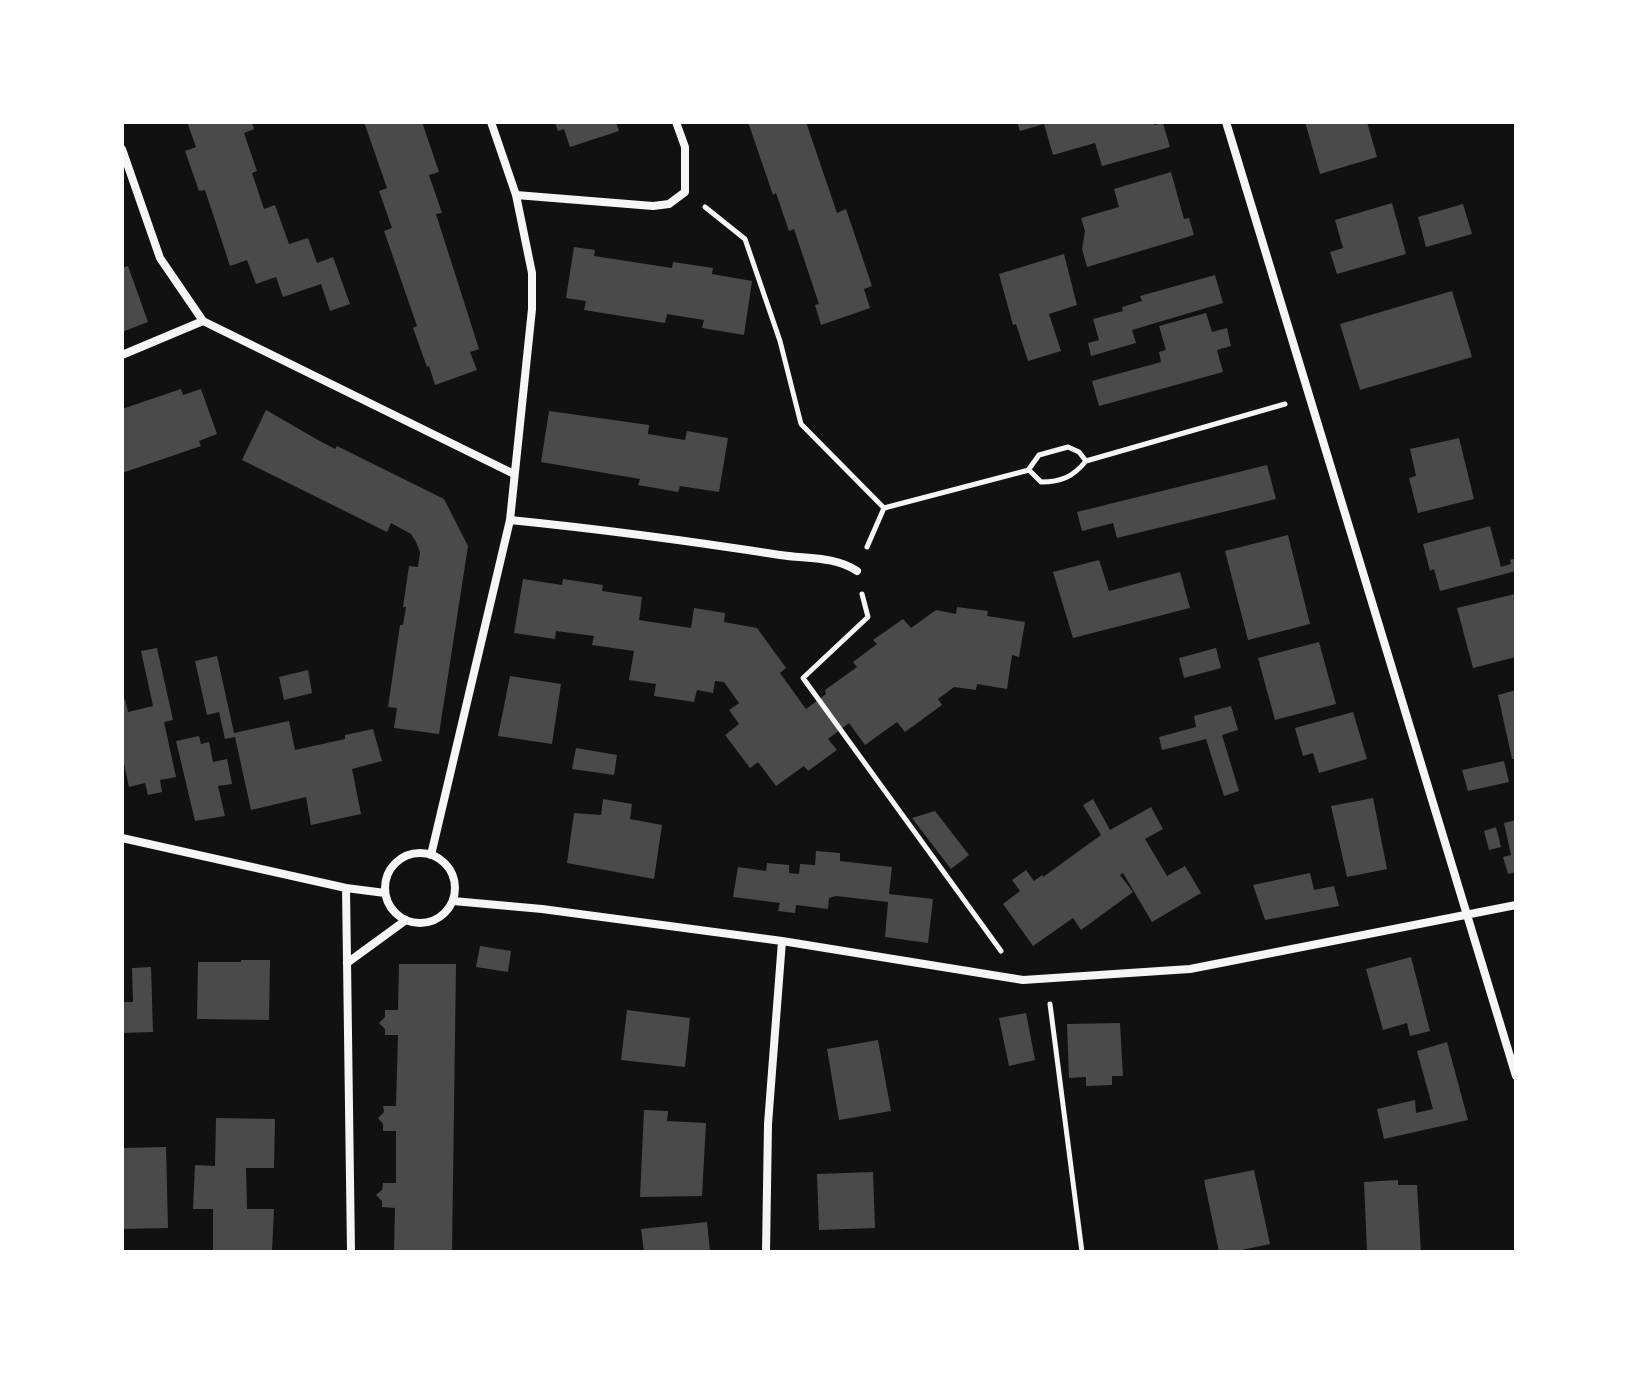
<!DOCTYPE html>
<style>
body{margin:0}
#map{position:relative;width:1638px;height:1374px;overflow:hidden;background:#111;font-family:Poppins,sans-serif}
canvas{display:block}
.frame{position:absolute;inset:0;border:124px solid #fff;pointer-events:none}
</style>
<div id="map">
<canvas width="1638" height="1374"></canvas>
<div class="frame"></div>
</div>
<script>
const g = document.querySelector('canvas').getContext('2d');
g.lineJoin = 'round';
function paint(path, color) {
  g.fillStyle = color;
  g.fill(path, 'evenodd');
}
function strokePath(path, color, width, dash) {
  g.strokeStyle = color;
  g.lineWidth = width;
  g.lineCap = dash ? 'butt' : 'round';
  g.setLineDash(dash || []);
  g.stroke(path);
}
paint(new Path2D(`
 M187,122h65l2,7 -10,4 13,38 -5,2 12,36 11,-4 14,39 19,-6 9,25 16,-6 17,47 -20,7 -9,-27 -38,13 -7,-20 -20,7 -9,-24 -17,6 -25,-76 -6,1 -14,-40 11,-4z
 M364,122h58l17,50 -10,3 13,38 -6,1 43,135 -9,3 7,18 -42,15 -6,-19 -2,1 -14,-39 4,-2 -33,-95 8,-3 -13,-37 8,-3z
 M555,122h61l3,9 -49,16 -6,-18 -6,2z
 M748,122h58l31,91 9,-4 26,77 -8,3 6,19 -49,17 -6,-20 4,-1 -25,-75 -5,2 -13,-38 -3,2z
 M1017,122h137v3l9,-2 7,24 -68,19 -7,-23 -42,12 -9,-31 -24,7z
 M1305,122h62l10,35 -57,17z
 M1171,172l13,47 5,-1 5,17 -107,32 -5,-18 3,-18 -4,-13 38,-11 -5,-18z
 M1392,203l14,51 -69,20 -7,-22 13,-4 -8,-28z
 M1463,204l9,30 -46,13 -8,-30z
 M574,247l21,3 -1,6 78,12 1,-6 40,6 -1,6 40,7 -8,54 -42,-7 2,-8 -19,-3 -18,-3 -2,9 -81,-13 2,-9 -20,-3z
 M1064,254l13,51 -28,9 12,37 -33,10 -12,-37 -3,1 -14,-51z
 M128,266l20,56 -26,10v-64z
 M1215,275l8,28 -91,27 4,13 -45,13 -3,-13 11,-3 -6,-21 30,-8 -1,-4 20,-6 -2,-5z
 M1452,291l20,66 -112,33 -20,-66z
 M1206,313l6,19 15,-4 4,18 -14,4 6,22 -124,34 -7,-25 69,-19 -2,-10 7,-2 -7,-24z
 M181,389l2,6 18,-6 16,45 -18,7 2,5 -79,27v-64z
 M266,410l52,30 17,9 2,-3 107,53 24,47 -29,188 -45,-6 3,-20 -9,-1 12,-82h3l3,-18h-3l6,-41 9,1 2,-15 -4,-10 -5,-8 -20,-11 -4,9 -145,-72z
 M549,411l100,14 -1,9 18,3 19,3 2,-9 41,7 -9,54 -39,-6 -2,6 -40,-7 2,-6 -99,-17z
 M1459,438l15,61 -56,14 -9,-35 7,-2 -6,-27z
 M1267,465l9,34 -159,39 -4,-15 -31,8 -5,-19z
 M1490,526l11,41 10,-3 -1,-4 6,-2v13l-76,20 -6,-22 -4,2 -7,-27z
 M1288,535l22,89 -62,16 -23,-89z
 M1099,560l10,31 71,-19 10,36 -117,30 -20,-66z
 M523,579l39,6 1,-6 40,6 -1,6 40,6 -3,23 52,8 3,-20 31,5 -1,9 33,6 29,40 -6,5 26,36 20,-15 -1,-4 32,-23 -4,-5 24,-18 -4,-4 30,-21 8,9 25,-18 20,4 1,-7 31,4 -1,5 38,6 -6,35 -7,-2 -5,34 -30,-5 -1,6 -22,-3 -16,12 4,6 -37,27 -8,-10 -32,23 -16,-22 -21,16 9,11 -29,21 -4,-5 -28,20 -18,-24 -8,6 -25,-33 14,-11 -10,-14 10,-7 -15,-21 -9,-1 -2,12 -16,-3 -3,12 -40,-6 2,-12 -27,-4 5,-29 -42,-6 2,-9 -38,-5 -1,8 -41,-6z
 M1515,594l1,63 -43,11 -16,-60z
 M1319,642l17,62 -61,16 -17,-62z
 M157,648l16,72 -9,2 12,55 -16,3 2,12 -14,3 -3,-12 -16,4 -7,-33v-54l3,-1 3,13 25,-6 -12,-55z
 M1216,648l5,20 -37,10 -5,-20z
 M217,656l17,77 55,-12 6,29 50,-11v-4l28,-6 9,32 -30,8 9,45 -50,11 -5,-28 -55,13 -16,-73 -10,2 -6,-27 -12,3 -12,-54z
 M308,670l4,23 -28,7 -5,-23z
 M510,676l51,8 -9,60 -54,-8z
 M1516,690v69h-4l-14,-64z
 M1231,706l7,24 -16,5 17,56 -15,5 -18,-57 -44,11 -3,-13 37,-10 -2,-11z
 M1353,712l14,47 -48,14 -6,-20 -10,3 -8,-28z
 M199,736l2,8 8,-2 4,20 14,-3 5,25 -14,2 7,30 -30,5 -19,-80z
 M576,748l41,7 -3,20 -42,-6z
 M1504,761l5,21 -41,9 -6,-21z
 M1373,798l14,71 -40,8 -16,-71z
 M603,799l29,5 -2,15 32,6 -8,54 -87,-16 7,-50 27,2z
 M1093,799l17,31 41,-23 12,22 -18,10 22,37 18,-10 16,27 -49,29 -29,-49 -3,2 13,17 -52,38 -8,-12 -40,28 -30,-42 17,-13 -8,-11 14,-10 8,11 8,-6 1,2 58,-42 -18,-30z
 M935,811l34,44 -18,14 -39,-51z
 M1516,820v52l-8,2 -5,-17 8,-2 -7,-32z
 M1496,827l5,20 -12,3 -5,-19z
 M816,851l24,2v8l52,6 -3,27 44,5 -5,44 -43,-6 3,-35 -52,-6 -7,2 -1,11 -32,-4 -1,8 -17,-2 2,-8 -47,-6 5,-30 28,4 1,-8 22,2v8l10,1 1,-10 15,1z
 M1310,873l4,17 20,-4 5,20 -74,14 -12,-35z
 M480,946l31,5 -3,21 -32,-5z
 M1411,957l19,74 -20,5 -3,-13 -24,7 -17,-61z
 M241,960h29l-1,60 -72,-1 1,-57h43z
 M399,964h57l-4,288h-58l1,-44 -13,-1v-6l-6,-6 6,-5 1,-7h13v-52h-13v-7l-5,-6 6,-6 -1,-6h13l2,-71h-13v-6l-6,-6 6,-6v-7h13z
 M151,967l2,65 -31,1v-31h11l-1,-34z
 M627,1010l63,8 -5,49 -64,-7z
 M1026,1013l9,47 -26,6 -10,-48z
 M1120,1023l3,53h-11v9l-26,1v-9l-17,1 -2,-54z
 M878,1040l13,71 -52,9 -12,-71z
 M1447,1042l21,78 -84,19 -7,-30 38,-9 1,13 17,-4 -16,-58z
 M644,1110l24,1 -1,10 39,2 -4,73 -62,1z
 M216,1118l59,1 -1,49h-28l1,41h27l-2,43h-59v-43h-20l2,-44 20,1z
 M166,1147l2,81 -46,1v-81z
 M1254,1170l16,74 -38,8h-13l-15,-72z
 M873,1172l2,56 -56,2 -2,-56z
 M1398,1180v5h19l4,67h-54l-3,-70z
 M707,1222l3,30h-66l-3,-23z`), '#4a4a4a');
strokePath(new Path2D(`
 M705,207l40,32 35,102 21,83 83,84
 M1029,469l10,-14 29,-8 11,5 7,9
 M884,508l145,-38 12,12c20,0 32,-5 45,-21l199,-57
 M867,547l17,-39
 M862,594l6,23 -65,61 198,273
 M1050,1004l32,248`), '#f5f5f5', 5);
strokePath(new Path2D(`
 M1226,122l290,954
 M122,149l38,109 43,63 311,153
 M516,195l137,11 16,-2 16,-12v-45l-9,-25
 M122,355l81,-34
 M510,520c90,9 180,21 270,35 26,4 55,1 77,16
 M122,838l224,50 39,5
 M385 888a35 35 0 1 1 70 0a35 35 0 1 1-70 0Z
 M431,855l79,-335 22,-211v-36l-16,-78 -25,-73
 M346,888l5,364
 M453,901l89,8 240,32 241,39 167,-11 326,-64
 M347,963l59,-43
 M766,1252l2,-128 14,-183`), '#f5f5f5', 8);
</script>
